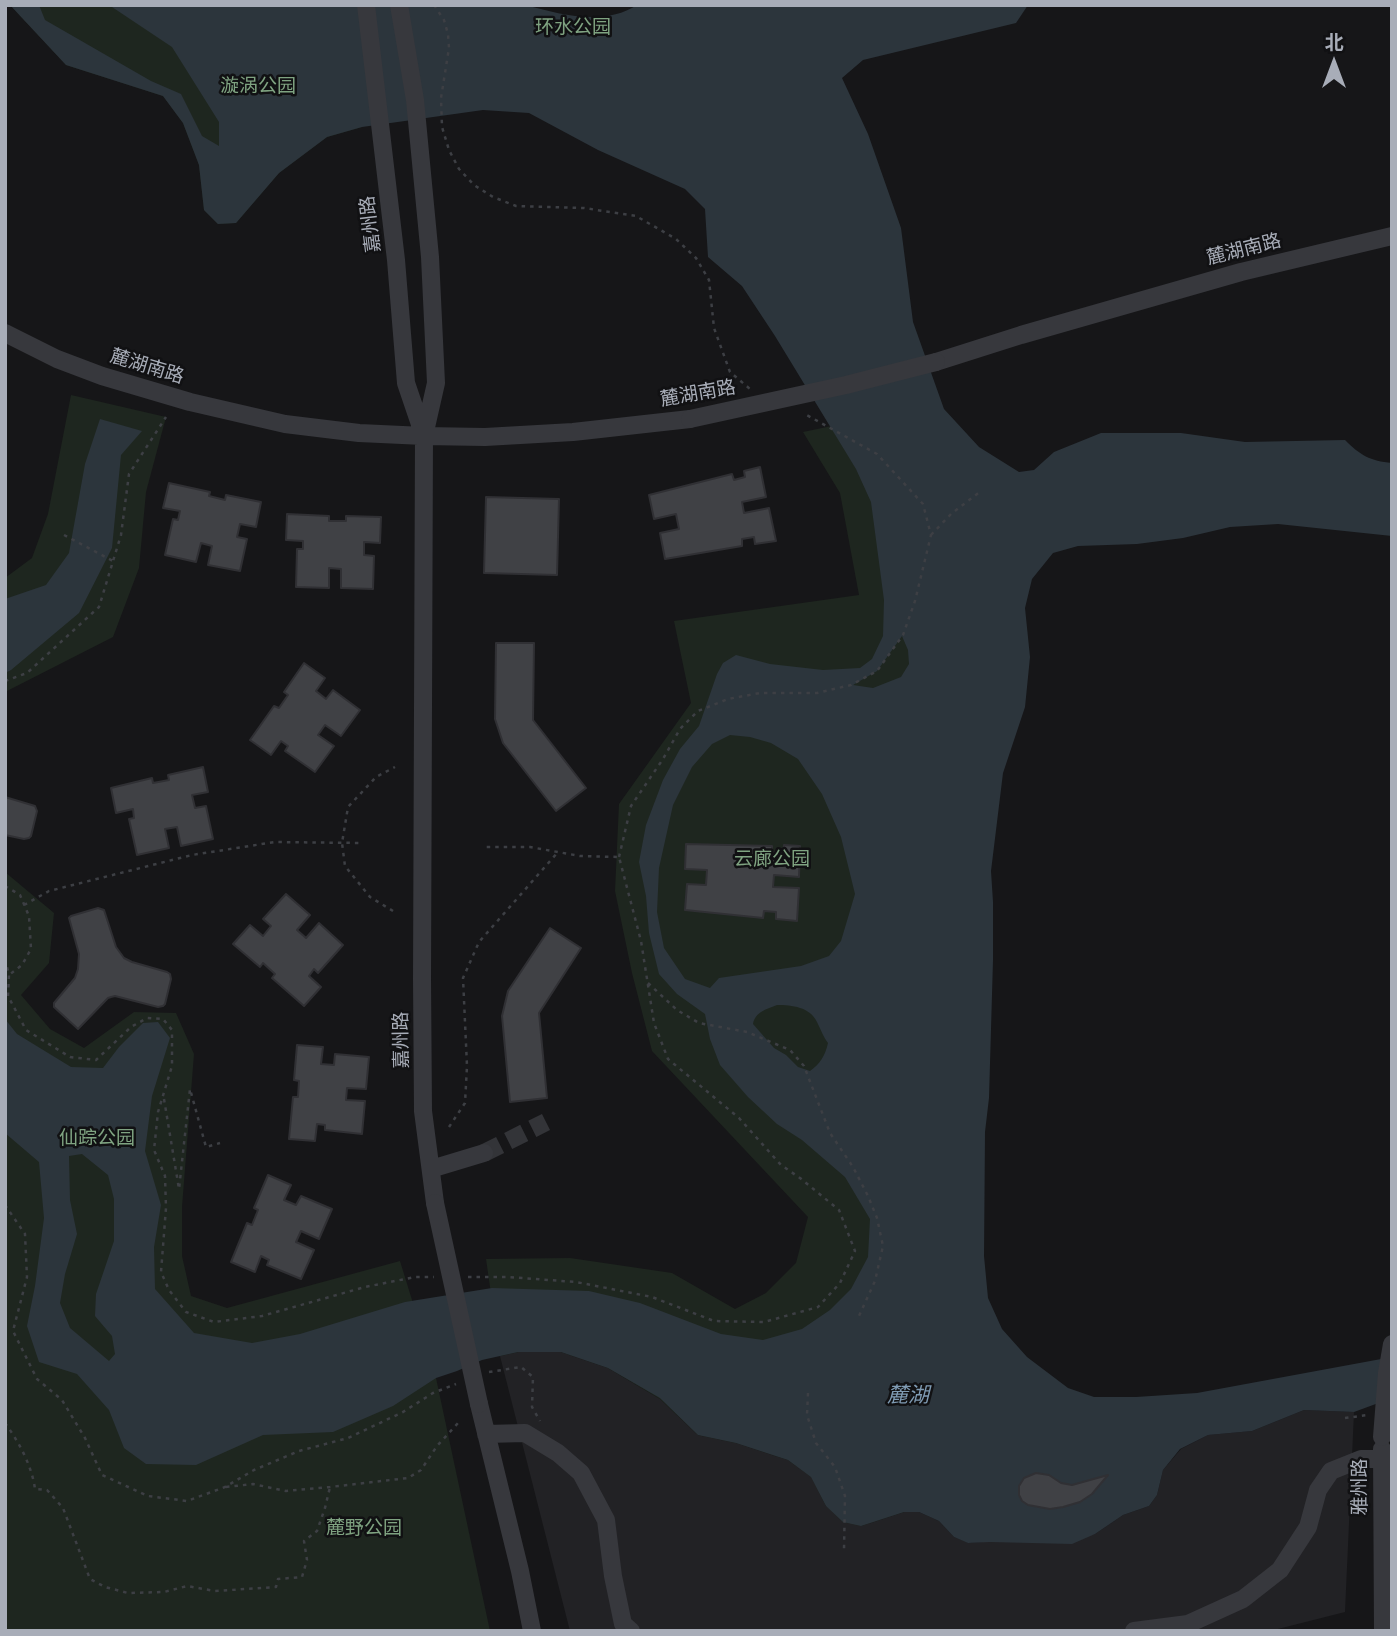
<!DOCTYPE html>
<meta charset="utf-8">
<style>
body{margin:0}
#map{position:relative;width:1397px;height:1636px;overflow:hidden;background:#161618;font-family:Manrope,"Noto Sans SC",sans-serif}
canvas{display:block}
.frame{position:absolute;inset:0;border:7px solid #a8adb8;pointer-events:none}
.north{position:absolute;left:1299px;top:28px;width:70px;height:70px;-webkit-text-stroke:5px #111113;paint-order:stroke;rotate:0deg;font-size:19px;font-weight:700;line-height:28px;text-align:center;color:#a8adb8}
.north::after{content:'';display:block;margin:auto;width:24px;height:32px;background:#a8adb8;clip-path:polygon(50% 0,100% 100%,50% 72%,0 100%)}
</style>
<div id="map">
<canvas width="1397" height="1636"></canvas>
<div class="frame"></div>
<div class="north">北</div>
</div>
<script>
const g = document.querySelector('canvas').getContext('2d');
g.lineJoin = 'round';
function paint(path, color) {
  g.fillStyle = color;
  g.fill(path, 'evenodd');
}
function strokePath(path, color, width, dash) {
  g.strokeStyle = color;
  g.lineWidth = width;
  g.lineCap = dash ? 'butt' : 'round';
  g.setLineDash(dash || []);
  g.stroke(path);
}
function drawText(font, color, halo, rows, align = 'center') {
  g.font = font + ' Manrope,"Noto Sans SC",sans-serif';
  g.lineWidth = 5;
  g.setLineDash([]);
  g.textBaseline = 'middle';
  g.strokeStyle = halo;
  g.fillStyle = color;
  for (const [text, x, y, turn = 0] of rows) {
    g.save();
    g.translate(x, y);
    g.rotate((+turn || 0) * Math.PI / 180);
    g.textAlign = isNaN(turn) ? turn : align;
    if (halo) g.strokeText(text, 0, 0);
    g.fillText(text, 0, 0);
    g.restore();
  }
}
paint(new Path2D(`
 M518,1352h43l47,16 52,31 38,36 38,8 52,17 24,17 14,29 35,20 43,-14h15l20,9 15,16 15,6 126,-9 28,-19 26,-9 8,-11 6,-25 18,-21 27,-14 44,-4 52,-21 50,2 -9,200 -75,19h-700l-70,-275z`), '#222225');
paint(new Path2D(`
 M10,5h334l18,122 -35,10 -48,36 -43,50 -18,1 -14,-14 -5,-45 -16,-42 -20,-27 -97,-31z
 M71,395l95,22 -20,75 -7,76 -26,69 -108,55v-114l27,-20 16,-44z
 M908,410l11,1102h-15l-43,14 -18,-4 -17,-16 -15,-29 -23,-17 -52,-17 -38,-8 -38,-36 -52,-31 -47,-16h-43l-18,4 -14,-97 84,-1 102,15 63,36 31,-16 30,-30 12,-46 -156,-166 -20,-78 -17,-82 4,-87 72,-101 -17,-82 185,-26 -19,-102 -37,-61z
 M5,872l49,41 -5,50 -28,32 29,34 34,19 50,-36 42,1 18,41 -12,153v49l9,40 36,12 173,-47 36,117 54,253h-485z`), '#1e261f');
paint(new Path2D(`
 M10,5h29l6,15 106,61 30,13 21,42 17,10v-24l-47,-75 -63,-42h417c35,10 79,21 111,0h391l-12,18 -153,37 -21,18 26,56 33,94 12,94 31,87 35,38 40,25 15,-2 20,-18 47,-19h80l64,9 100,-2c15,15 25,21 47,23v73l-114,-12 -48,3 -47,11 -46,6 -59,2 -25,7 -21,26 -7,29 5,49 -5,50 -22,66 -12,98 2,31v58l-4,138 -4,34 -1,124 4,42 14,31 25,28 41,31 26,9h42l61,-4 195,-36v41l-38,14 -50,-2 -52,21 -44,4 -28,14 -17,21 -6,25 -8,11 -26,9 -28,19 -23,10 -82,-2 -22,1 -14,-6 -15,-16 -20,-9h-15l-43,14 -18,-4 -17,-16 -15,-29 -23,-17 -52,-17 -38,-8 -38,-37 -52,-30 -47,-16h-43l-36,8 -25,11 -21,7 -43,28 -60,26 -70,3 -67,30 -50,-1 -22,-16 -15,-38 -32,-36 -38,-12 -12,-36 8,-40 9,-68 -5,-56 -34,-29v-114l12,15 54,33 32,1 16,-21 24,-24 15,-1 12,16 -18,58 -7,55 16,54 -7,42 1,42 39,44 58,10 48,-9 105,-32 87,-14 97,3 51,12 81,31 42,6 39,-11 28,-19 21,-21 17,-32 2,-38 -25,-42 -43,-37 -25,-16 -29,-27 -28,-32 -10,-26 -5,-25 -28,-20 -18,-20 -10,-41 -3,-37 -7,-34 7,-37 17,-45 17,-31 19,-23 18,-52 6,-11 13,-8 34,9 53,6 37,-2 12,-9 11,-23 1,-36 -13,-98 -15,-33 -81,-133 -33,-50 -34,-29 -3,-48 -20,-20 -87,-39 -69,-37 -46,-3 -121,17 -35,10 -48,36 -43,50 -18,1 -14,-14 -5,-45 -16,-42 -20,-27 -97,-31zM902,636l6,14 1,14 -8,13 -28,11 -20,-3 24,-14zM730,735l20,2 21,6 27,16 24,35 19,43 14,57 -14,47 -12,15 -28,10 -82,12 -9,10 -25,-9 -21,-31 -7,-36 2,-44 14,-63 19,-38 20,-23zM777,1005c15,0 33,2 40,17 4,8 6,14 11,21 -3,13 -8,21 -18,28l-12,-4 -12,-12 -12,-7 -21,-24c2,-12 14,-15 24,-19zM82,1154l26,21 6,24v42l-18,53 -1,22 17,20 3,18 -6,7 -39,-33 -10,-25 5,-29 12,-40 -7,-34 -1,-44z
 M100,419l42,12 -21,24 -9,93 -33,65 -68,57 -6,3v-74l41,-14 23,-32 16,-89z`), '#2c353c');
const building = new Path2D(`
 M760,467l6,30 -24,5 2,11 25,-5 7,33 -21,3 -1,-7 -12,2v7l-77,13 -5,-26 19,-4 -3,-15 -22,5 -5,-24 83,-21 2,6 11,-3 -1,-6z
 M169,483l41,9 -1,4 16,4 1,-5 35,7 -5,25 -16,-3 -3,13 10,2 -7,32 -32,-6 4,-19 -11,-3 -5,19 -31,-7 8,-36 5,1 2,-9 -17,-3z
 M486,497l73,2 -2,76 -73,-2z
 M287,514l42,2v5h17v-5l35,1 -1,26 -16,-1v13l10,1 -1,33 -32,-1v-19l-12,-1v20l-33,-1 1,-38h6v-8l-17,-1z
 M496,643h38l-1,77 53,68 -30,23 -53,-68 -8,-24z
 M304,663l21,15 -9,13 10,8 7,-9 27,20 -19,26 -16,-11 -7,10 16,11 -19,26 -30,-21 3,-5 -7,-5 -10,14 -21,-15 24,-34 5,2 9,-13 -4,-3z
 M203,767l5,25 -16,3 3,13 11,-2 7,33 -32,7 -4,-19 -12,2 4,19 -32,7 -8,-36 5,-1 -1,-9 -17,4 -5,-25 41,-10 1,5 16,-3 -1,-5z
 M5,797l30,9 2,5 -6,25 -2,2 -5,1 -19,-4z
 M686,844l86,2v6h11l1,-7 16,1 -1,31 -25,-2 -1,12 26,1 -2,33 -21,-2v-7l-12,-1 -1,7 -78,-8 2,-26 19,1 1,-15 -22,-1z
 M286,894l24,21 -13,15 9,8 13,-15 24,22 -25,28 -4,-4 -5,7 12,11 -17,19 -32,-28 3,-4 -12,-11 -3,4 -27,-23 17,-19 13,11 8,-10 -8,-7z
 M98,908l6,2 12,37 8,11 8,4 35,10 3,2 1,5 -6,25 -2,2 -5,1 -43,-11 -4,1 -3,1 -30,31 -24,-22v-4l21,-25 3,-9 1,-15 -10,-36 2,-2z
 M550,928l31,20 -42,65 8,85 -37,4 -8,-86 6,-25z
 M297,1045l26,2 -2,17 13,1 1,-11 34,3 -3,32 -19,-1 -1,12 19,1 -3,33 -37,-4v-5l-8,-1 -2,17 -26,-2 4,-42h5l1,-16 -5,-1z
 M268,1175l23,10 -7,15 12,5 5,-9 31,13 -13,30 -18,-8 -5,11 18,8 -13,29 -34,-14 2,-5 -8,-4 -6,16 -24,-10 16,-39 5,2 6,-15 -4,-2z
 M1036,1473l13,2 12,8 11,2 36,-10 -16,19 -12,8 -17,5 -13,2 -22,-4 -6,-4 -3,-6v-9l5,-8z`);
paint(building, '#404145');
strokePath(building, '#303034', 2);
strokePath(new Path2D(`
 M484,1153l62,-31`), '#333438', 18, [18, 9]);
strokePath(new Path2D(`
 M434,5l10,15 4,14 1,14 -8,50 1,29 7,23 10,19 15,16 19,12 23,9 68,2 52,8 40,23 20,19 13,22 5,48 16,44 20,17
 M64,535l49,26
 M931,535l20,-21 30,-23
 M5,681l22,-8 72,-66 22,-72 8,-61 37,-57
 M619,857l12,-51 32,-47 17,-30 18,-18 30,-12 32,-6h57l34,-8 26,-14 26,-36 12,-34 16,-66 -8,-31 -46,-50 -74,-41
 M5,886l15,9 9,21 2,33 -9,16 -13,10
 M24,905l25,-14 143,-36 83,-13 86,1
 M393,911l-23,-14 -25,-31 -3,-23 6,-36 28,-30 19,-10
 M5,959l4,16 -1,21 18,34 44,27 26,3 35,-33 16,-9 16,1 9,11v36l-14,46 -4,38 11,26 1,32 -5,64 8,18 17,22 28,10 48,-6 103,-29 50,-10h19
 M648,983l29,27 22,13 48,9 43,18 14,16 26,67 23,34 15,29 9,22 6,28 -8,35 -16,35
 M164,1099l15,90 11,-100 16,58 14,-4
 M449,1127l16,-24 2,-37 -4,-88 16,-36 79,-90
 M5,1205l20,29 2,43 -14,54 24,48 25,21 23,38 17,37 46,21 39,5 38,-14 29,-17 45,-19 49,-13 55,-26 30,-19 23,-9
 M468,1277h40l68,5 76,15 62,24 50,1 54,-15 22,-24 15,-32 -16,-41 -39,-32 -19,-13 -42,-47 -71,-59 -14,-36 -13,-82 -22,-84 -39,-1 -50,-9h-46
 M489,1372l32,-5 12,10 -1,30 8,14
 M808,1393l-1,22 9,28 19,24 10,29 -1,54
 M1345,1418l23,-3
 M5,1423c14,19 27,43 30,66l12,1 16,18 27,71 15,8 23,6 36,-1 23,-6 28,5 61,-4 2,-8 24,-2 5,-17 -3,-19 13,-10 8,-23 5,-21
 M226,1487l27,-3 33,7 44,-4 78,-9 13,-8 16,-24 21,-23`), '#3d3f44', 2.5, [3.5, 5]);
strokePath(new Path2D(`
 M366,5l30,255 10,123 18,53 12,-53 -6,-126 -15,-157 -16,-95
 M5,333l52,26 45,17 88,26 95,22 74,9 65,3 61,1 88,-5 117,-13
 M936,362l85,-27 220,-63 151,-36
 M424,436l-2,542 1,133 12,92
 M431,1169l53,-16
 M479,1404l41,167 12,60
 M486,1434l39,-1 33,20 23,20 25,47 7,56 10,48 8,7
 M1382,1449l1,182
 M1134,1631l54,-7 55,-25 37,-29 28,-43 10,-37 13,-19 30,-12h21`), '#37383d', 18);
strokePath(new Path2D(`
 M690,419l156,-34 90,-23
 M435,1203l44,201
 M1382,1437l5,-64 5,-29`), '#37383d', 18);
drawText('19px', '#7fa381', '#111113', [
 ["环水公园",573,28],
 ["漩涡公园",258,87],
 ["云廊公园",772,860],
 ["仙踪公园",97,1139],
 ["麓野公园",364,1529]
]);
drawText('19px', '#a8adb8', '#111113', [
 ["嘉州路",371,224,-97],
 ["麓湖南路",1244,250,-14],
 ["麓湖南路",147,367,17],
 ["麓湖南路",698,394,-10],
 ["嘉州路",402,1040,-91],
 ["雅州路",1361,1487,-90]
]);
drawText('italic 21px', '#7f9bb3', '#111113', [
 ["麓湖",908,1396]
]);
</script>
